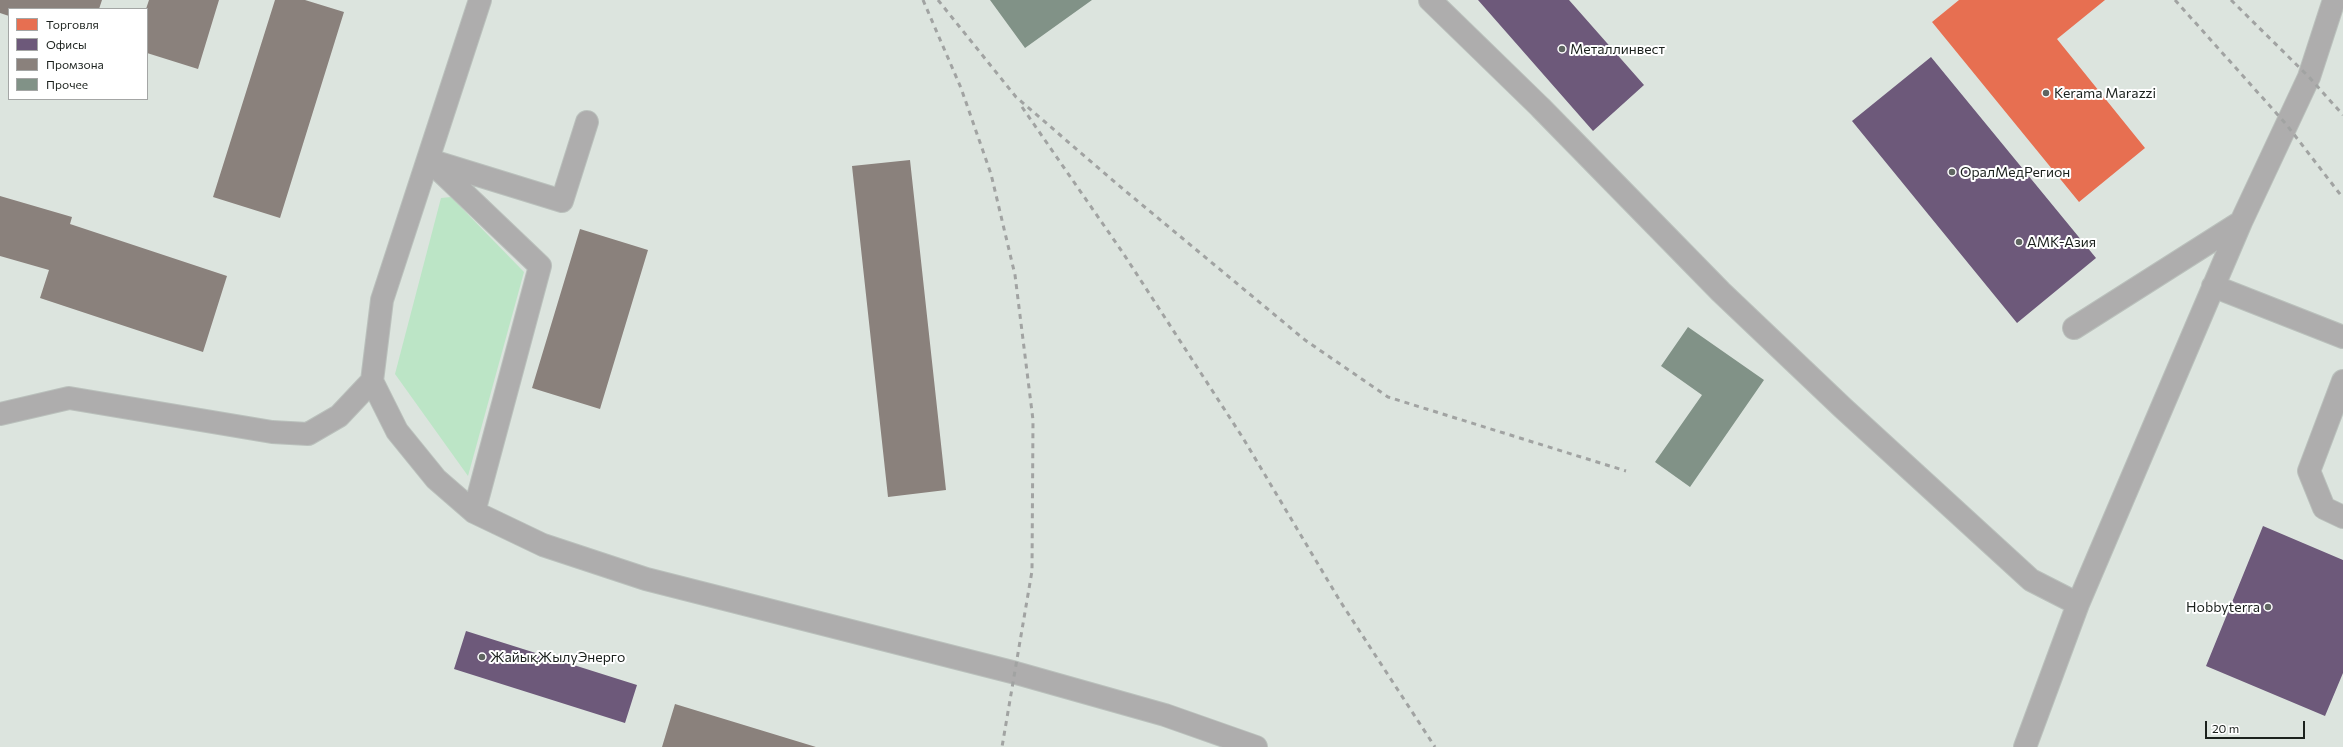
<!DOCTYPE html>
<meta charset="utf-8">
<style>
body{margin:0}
#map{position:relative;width:2343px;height:747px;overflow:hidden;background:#dce4de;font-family:Commissioner,sans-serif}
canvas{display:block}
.legend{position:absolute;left:8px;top:8px;width:140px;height:92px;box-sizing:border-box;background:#fff;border:1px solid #a4a6a5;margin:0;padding:5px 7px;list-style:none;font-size:12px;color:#1b211d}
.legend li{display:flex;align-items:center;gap:8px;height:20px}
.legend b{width:20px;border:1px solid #a4a6a5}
.scale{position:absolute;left:2205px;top:721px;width:100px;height:18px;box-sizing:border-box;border:2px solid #1b211d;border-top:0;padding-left:5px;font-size:12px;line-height:14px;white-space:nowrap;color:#1b211d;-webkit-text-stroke:3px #fff;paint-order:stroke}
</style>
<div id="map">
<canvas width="2343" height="747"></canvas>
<ul class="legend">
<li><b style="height:11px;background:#e76f51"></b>Торговля</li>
<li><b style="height:11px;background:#6d597a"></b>Офисы</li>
<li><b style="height:11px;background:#8a817c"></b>Промзона</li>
<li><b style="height:11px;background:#819287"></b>Прочее</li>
</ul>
<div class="scale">20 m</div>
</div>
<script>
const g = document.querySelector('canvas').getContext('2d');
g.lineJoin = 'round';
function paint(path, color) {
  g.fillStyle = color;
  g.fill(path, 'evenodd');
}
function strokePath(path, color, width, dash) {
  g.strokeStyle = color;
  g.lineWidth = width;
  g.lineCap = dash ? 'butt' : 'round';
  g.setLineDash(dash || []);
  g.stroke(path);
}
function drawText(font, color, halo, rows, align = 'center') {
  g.font = font + ' Commissioner,sans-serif';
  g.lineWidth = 4;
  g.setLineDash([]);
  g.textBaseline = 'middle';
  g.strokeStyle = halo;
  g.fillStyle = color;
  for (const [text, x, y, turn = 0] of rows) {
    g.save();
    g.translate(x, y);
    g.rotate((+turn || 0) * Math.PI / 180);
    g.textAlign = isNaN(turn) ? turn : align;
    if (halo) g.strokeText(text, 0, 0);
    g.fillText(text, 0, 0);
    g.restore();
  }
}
paint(new Path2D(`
 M451,197l73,75 -56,204 -73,-102 46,-176z`), '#bce5c6');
paint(new Path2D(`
 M1959,0h146l-48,39 88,109 -66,54 -147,-180z`), '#e76f51');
paint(new Path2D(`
 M1478,0h91l75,85 -51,46z
 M1931,57l165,201 -79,65 -165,-202z
 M2263,526l80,34v113l-18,43 -119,-50z
 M466,631l171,54 -12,38 -171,-54z`), '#6d597a');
paint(new Path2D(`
 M0,0h102l-3,9h-90v7l-9,-3z
 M149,0h70l-21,69 -51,-16 -1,-44z
 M275,0h30l39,12 -64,206 -67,-21z
 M910,160l36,330 -58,7 -36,-331z
 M0,196l72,21 -2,7 157,52 -24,76 -163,-54 9,-28 -49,-14z
 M580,229l68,21 -48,159 -68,-21z
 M675,704l141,43h-154z`), '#8a817c');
paint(new Path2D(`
 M990,0h102l-67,48z
 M1688,327l76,53 -74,107 -35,-25 47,-67 -41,-29z`), '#819287');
const minor = new Path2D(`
 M480,0l-98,300 -10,81 25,50 39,48 38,33 69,33 103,34 370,94 149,42 91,32
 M1430,0l110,107 181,185 122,116 188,172 47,24
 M2213,286l130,51
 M2074,328l167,-106
 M2343,381l-34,90 15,37 19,9
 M0,414l69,-16 203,34 36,2 31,-18 33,-35
 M474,512l66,-246 -111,-106 133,41 25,-79
 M2025,747l53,-143 163,-382 68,-145 25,-77`);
strokePath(minor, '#bac0bc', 24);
strokePath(minor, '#aeadad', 22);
strokePath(new Path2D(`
 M923,0l38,88 30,86 24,101 18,145 -1,151 -30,176
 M938,0l78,97 101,87 188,156 83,57 238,74
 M2175,0l111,124 57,74
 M2231,0l78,77 34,38
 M1022,107l101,146 120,185 97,163 95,146`), '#a1a3a2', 3, [5, 5]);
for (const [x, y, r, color] of [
 [1562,49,4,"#5f6561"],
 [2046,93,4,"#5f6561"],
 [1952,172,4,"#5f6561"],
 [2019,242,4,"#5f6561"],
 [2268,607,4,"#5f6561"],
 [482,657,4,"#5f6561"]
]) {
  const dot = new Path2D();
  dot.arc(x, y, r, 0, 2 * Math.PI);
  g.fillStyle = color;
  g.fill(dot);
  strokePath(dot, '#fff', 1.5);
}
drawText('14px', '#1b211d', '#fff', [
 ["Металлинвест",1570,49],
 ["Kerama Marazzi",2054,93],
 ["ОралМедРегион",1960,172],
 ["АМК-Азия",2027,242],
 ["Hobbyterra",2260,607,"right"],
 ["ЖайықЖылуЭнерго",490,657]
], 'left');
</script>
